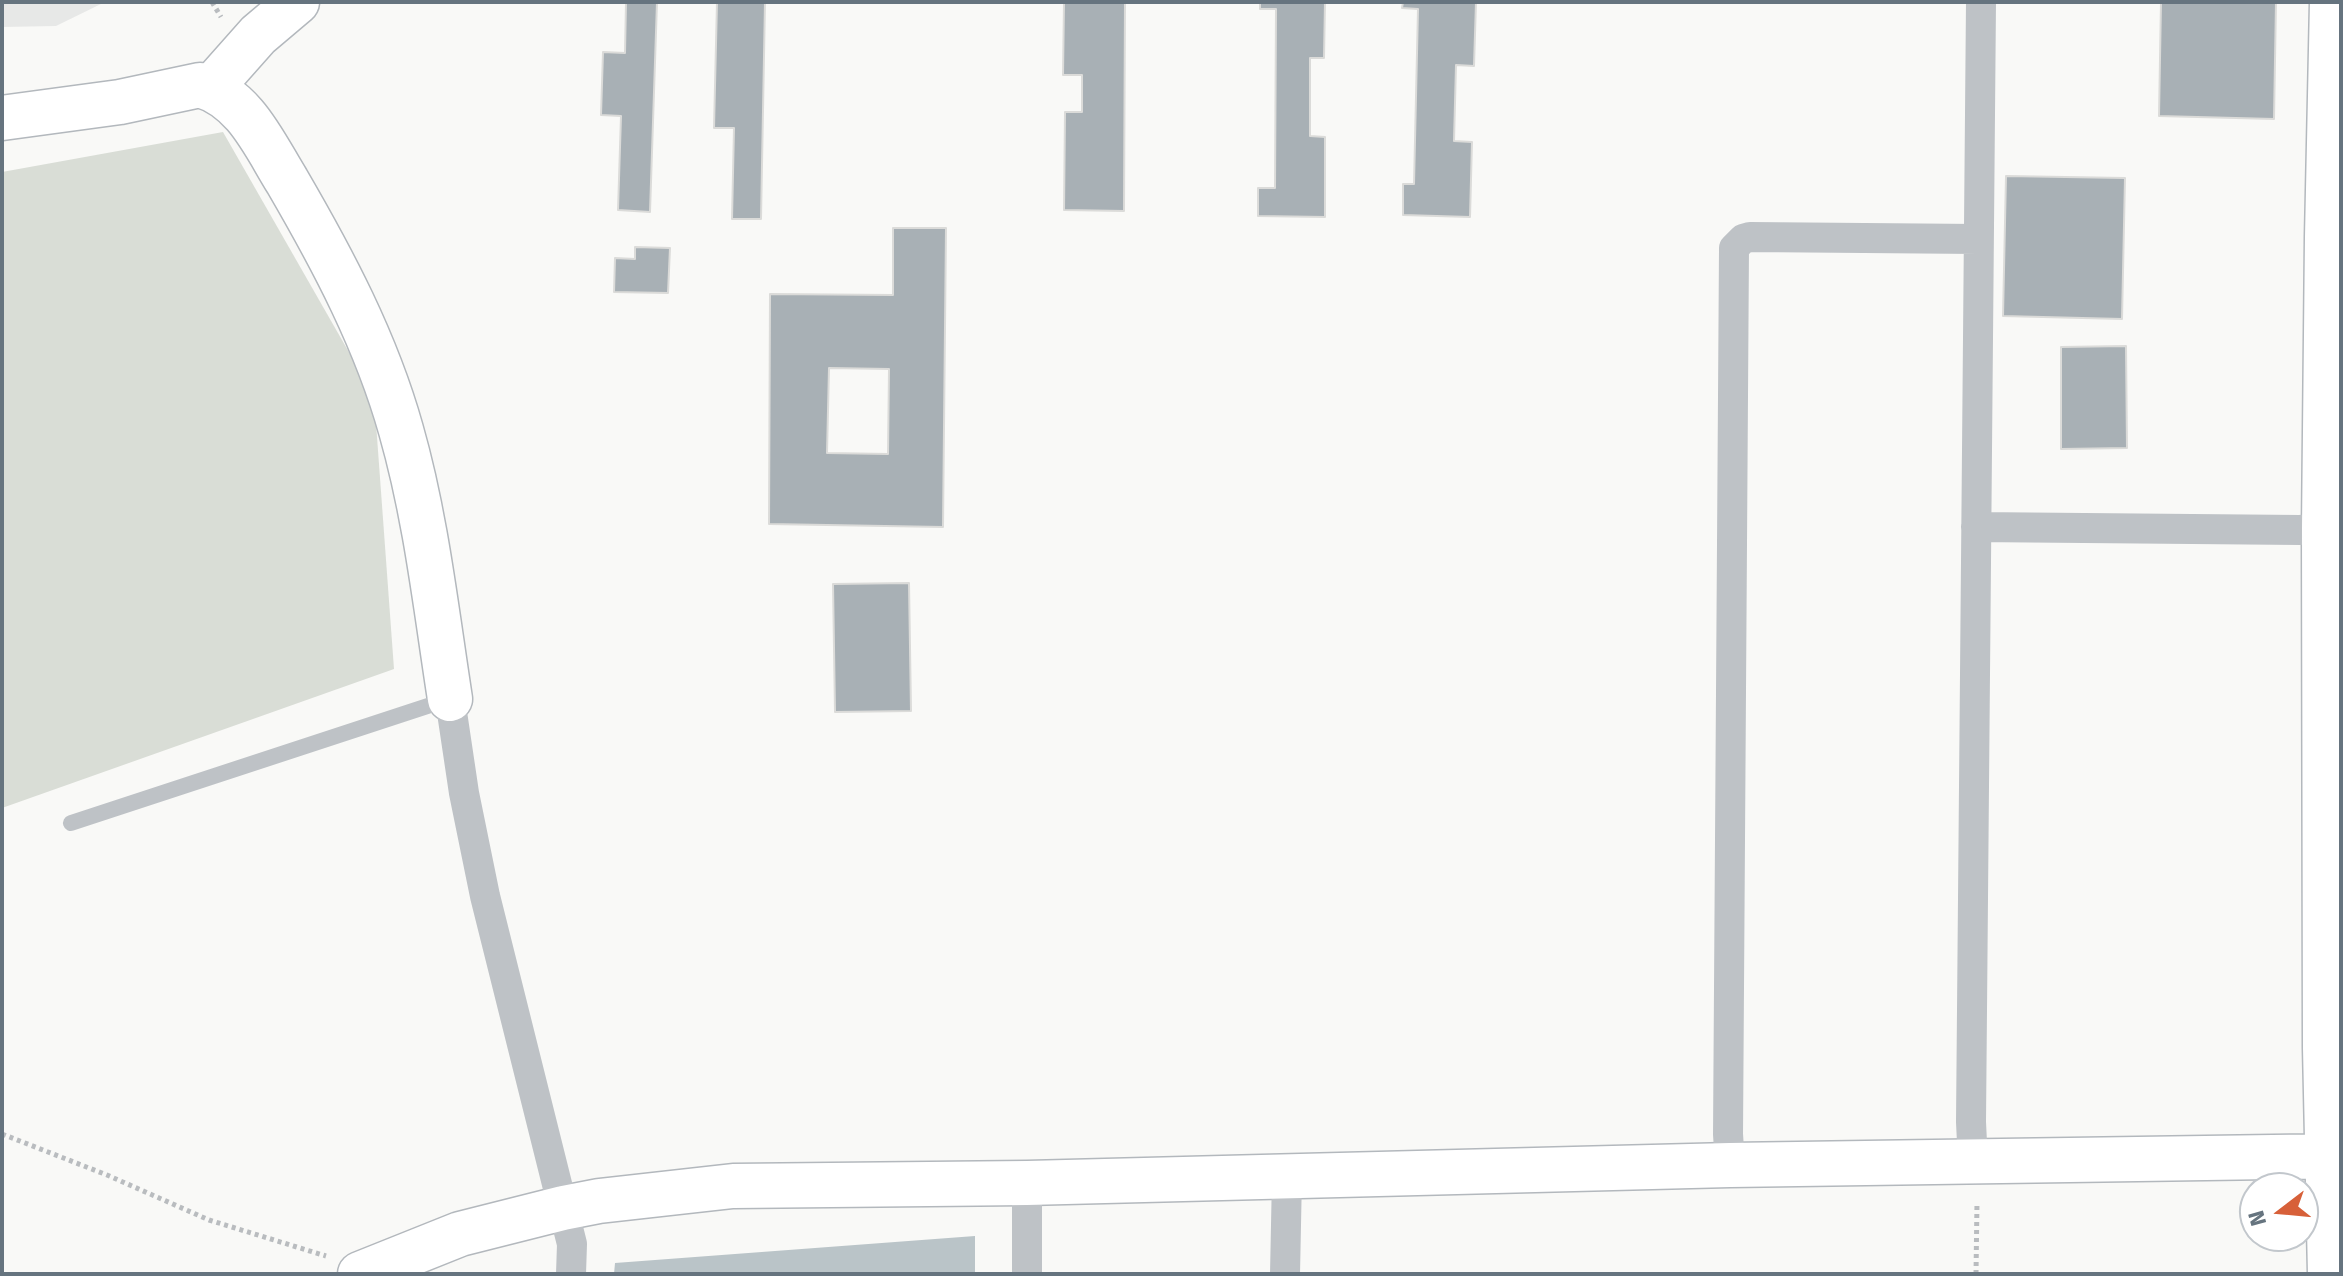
<!DOCTYPE html>
<style>
body{margin:0}
#map{position:relative;width:2343px;height:1276px;overflow:hidden;background:#f9f9f7;font-family:"Fira Sans",sans-serif}
canvas{display:block}
.frame{position:absolute;inset:0;border:4px solid #66747f;pointer-events:none}
.north{position:absolute;left:2239px;top:1172px;width:80px;height:80px;box-sizing:border-box;background:#fff;border:2px solid #c2c7cc;border-radius:50%;rotate:254deg;font-size:22px;font-weight:700;line-height:32px;text-align:center;color:#66747f}
.north::after{content:'';display:block;margin:auto;width:28px;height:36px;background:#d76039;clip-path:polygon(50% 0,100% 100%,50% 72%,0 100%)}
</style>
<div id="map">
<canvas width="2343" height="1276"></canvas>
<div class="frame"></div>
<div class="north">N</div>
</div>
<script>
const g = document.querySelector('canvas').getContext('2d');
g.lineJoin = 'round';
function paint(path, color) {
  g.fillStyle = color;
  g.fill(path, 'evenodd');
}
function strokePath(path, color, width, dash) {
  g.strokeStyle = color;
  g.lineWidth = width;
  g.lineCap = dash ? 'butt' : 'round';
  g.setLineDash(dash || []);
  g.stroke(path);
}
paint(new Path2D(`
 M2,2h103l-49,24 -54,1z`), '#e7e8e7');
paint(new Path2D(`
 M223,132l151,264 20,273 -392,139v-636z`), '#d9ddd6');
paint(new Path2D(`
 M975,1236v38h-361l1,-11z`), '#bac4c8');
const building = new Path2D(`
 M626,2h31l-7,210 -32,-2 3,-94 -20,-1 2,-63 22,1z
 M717,2h48l-4,217h-29l2,-91h-20z
 M1064,2h61l-1,209 -60,-1 1,-98h17v-37h-19z
 M1260,2h65l-1,56h-14v78l15,1v80l-67,-1v-28h17l1,-179h-16z
 M1403,2h73l-2,64 -18,-1 -2,76 18,1 -2,75 -67,-2v-31h11l4,-175 -16,-1z
 M2161,2h115l-2,117 -115,-3z
 M2006,176l119,2 -3,141 -119,-3z
 M893,228h53l-3,299 -174,-3 1,-230 123,1zM829,368l60,1 -1,85 -61,-1z
 M635,247l35,1 -2,45 -54,-1 1,-34 20,1z
 M2126,346l1,102 -66,1v-102z
 M909,583l2,128 -76,1 -2,-128z`);
paint(building, '#a8b0b5');
strokePath(building, '#dbdbd9', 2);
const secondary = new Path2D(`
 M211,88l47,-53 39,-33
 M2,118l118,-16 80,-17c45,13 64,59 87,96 46,79 89,160 114,249 25,87 35,179 49,269
 M360,1274l100,-40 103,-26 36,-7 134,-15 294,-3 703,-18 611,-9
 M2330,1274l-5,-226 -1,-520 3,-291 5,-235`);
strokePath(secondary, '#b3b8bd', 47);
strokePath(new Path2D(`
 M212,2l9,15
 M2,1134l105,41 102,45 117,36
 M1976,1274l1,-72`), '#b9bcbf', 5, [4, 4]);
strokePath(new Path2D(`
 M71,823l378,-124`), '#bec2c6', 16);
strokePath(new Path2D(`
 M1976,527l324,3 24,-2
 M450,699l14,94 21,103 87,348 -1,30
 M1973,1163l-2,-41 10,-1120
 M1730,1165l-2,-31 6,-886 9,-9 7,-2 228,2
 M1027,1274v-91
 M1285,1274l2,-98`), '#bec2c6', 30);
strokePath(secondary, '#fff', 44);
</script>
